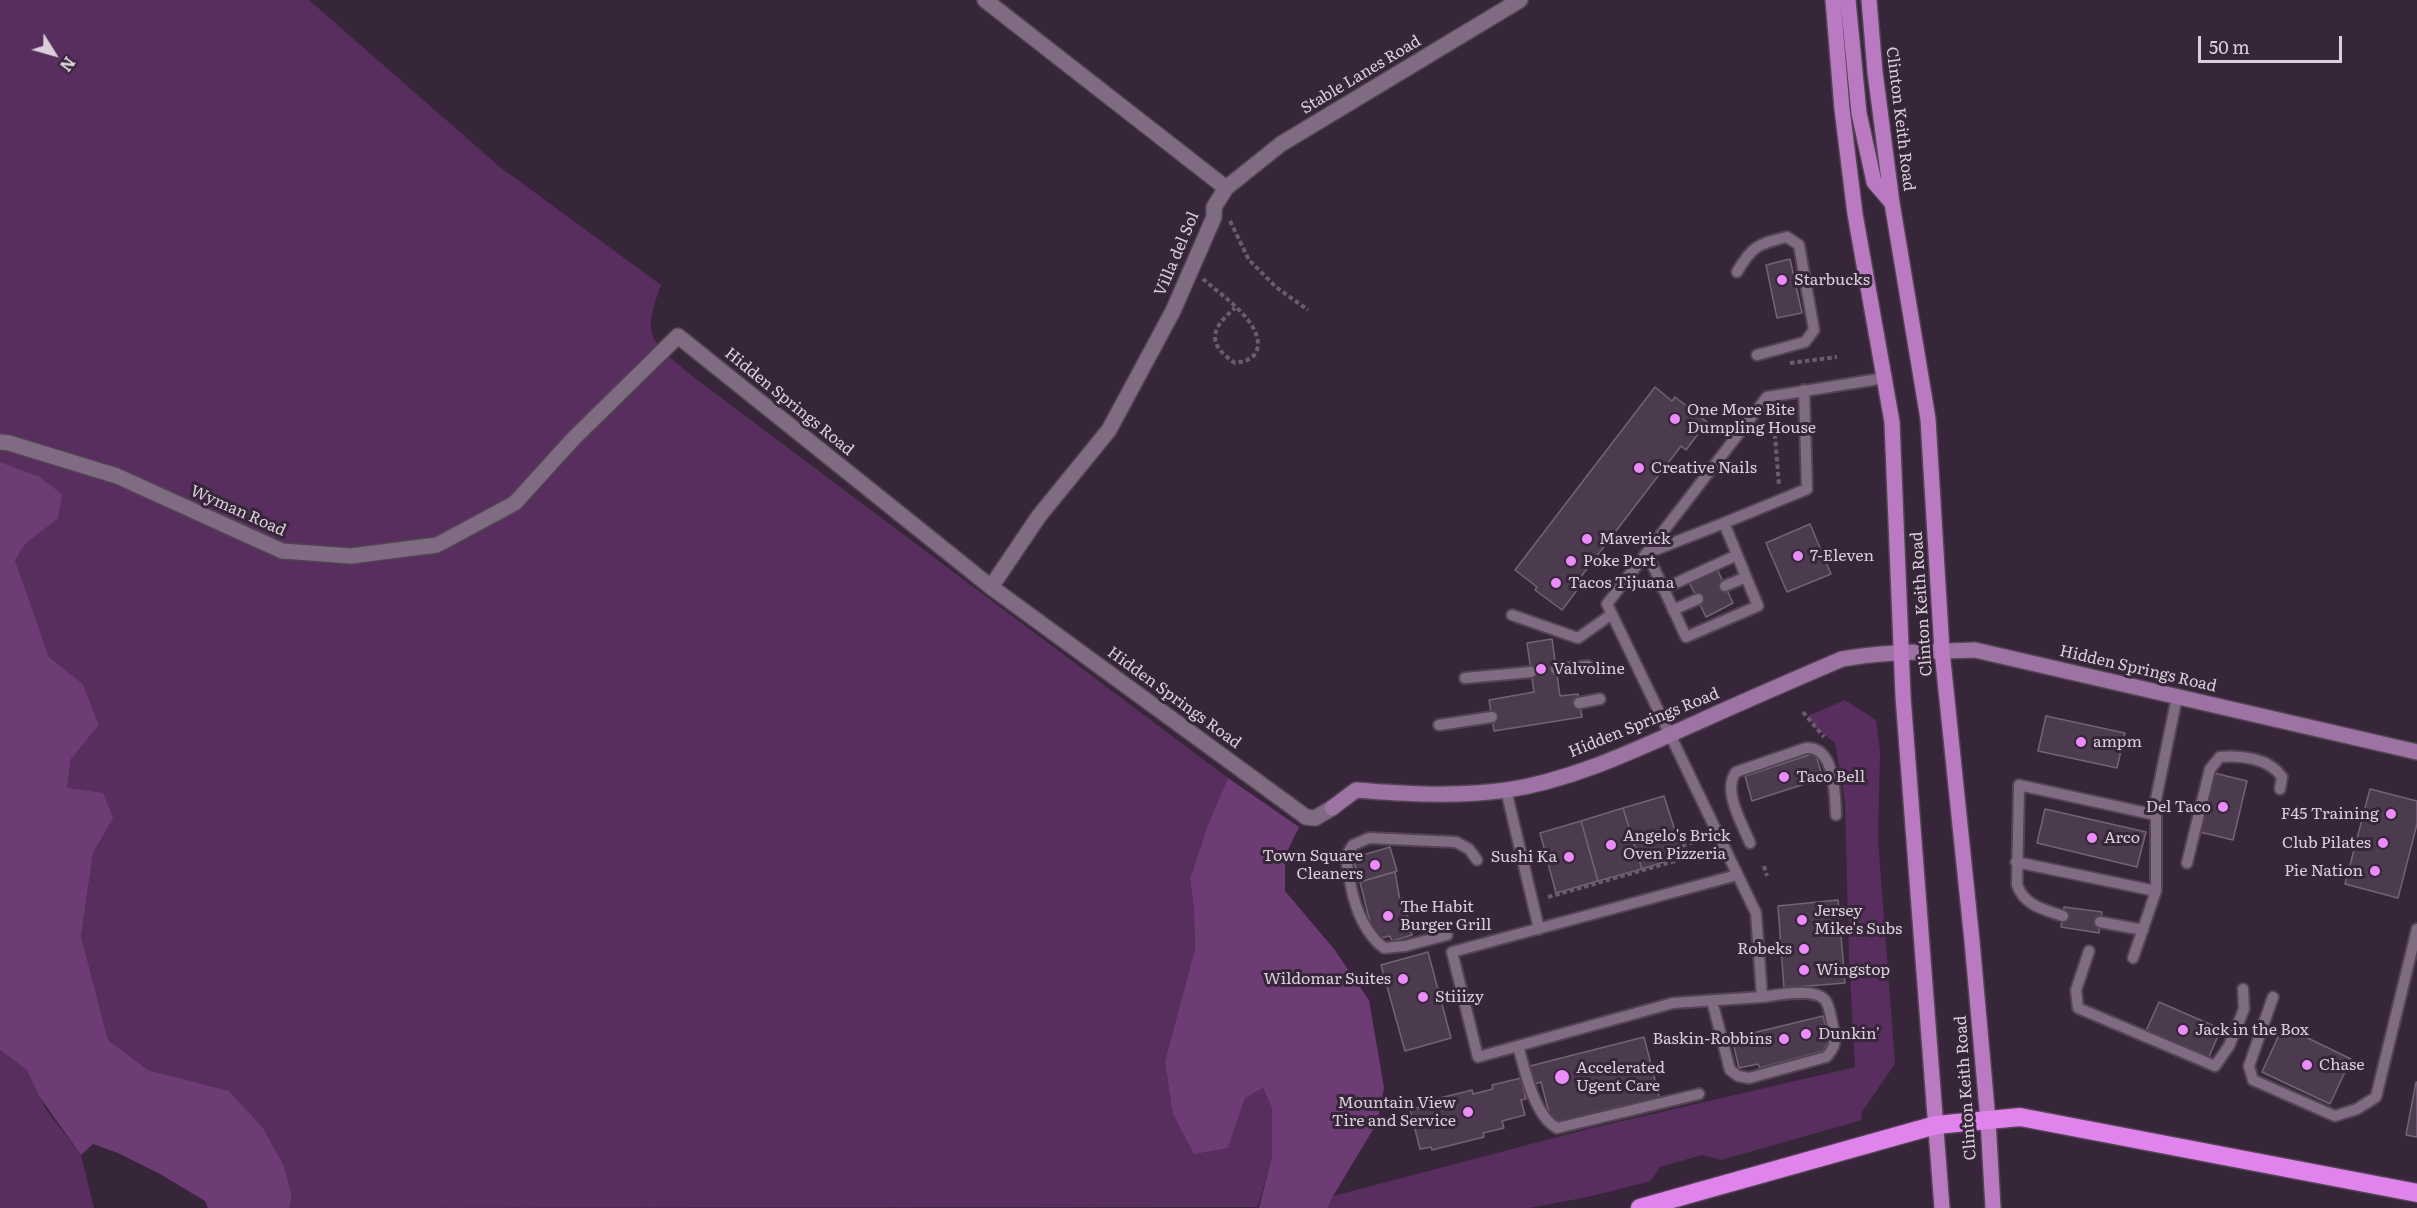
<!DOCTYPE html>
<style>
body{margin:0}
#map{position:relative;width:2417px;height:1208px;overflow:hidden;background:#372639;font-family:Literata,serif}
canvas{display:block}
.north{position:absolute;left:24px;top:24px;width:60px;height:60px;-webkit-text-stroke:4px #372639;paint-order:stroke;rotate:127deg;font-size:16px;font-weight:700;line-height:24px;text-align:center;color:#dacfdb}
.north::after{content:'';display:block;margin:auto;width:21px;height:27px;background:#dacfdb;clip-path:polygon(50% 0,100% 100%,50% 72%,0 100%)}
.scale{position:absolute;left:2198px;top:36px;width:144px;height:27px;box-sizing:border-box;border:3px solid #dacfdb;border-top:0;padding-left:8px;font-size:18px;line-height:21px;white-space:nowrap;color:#dacfdb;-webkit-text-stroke:4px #372639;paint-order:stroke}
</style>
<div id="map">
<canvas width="2417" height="1208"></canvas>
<div class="north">N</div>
<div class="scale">50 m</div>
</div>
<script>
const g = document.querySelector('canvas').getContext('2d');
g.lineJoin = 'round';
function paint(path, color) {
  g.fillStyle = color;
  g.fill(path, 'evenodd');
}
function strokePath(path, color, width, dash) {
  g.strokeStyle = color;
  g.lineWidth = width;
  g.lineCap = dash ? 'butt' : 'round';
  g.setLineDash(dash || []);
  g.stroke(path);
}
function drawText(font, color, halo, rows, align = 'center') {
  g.font = font + ' Literata,serif';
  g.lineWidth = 6;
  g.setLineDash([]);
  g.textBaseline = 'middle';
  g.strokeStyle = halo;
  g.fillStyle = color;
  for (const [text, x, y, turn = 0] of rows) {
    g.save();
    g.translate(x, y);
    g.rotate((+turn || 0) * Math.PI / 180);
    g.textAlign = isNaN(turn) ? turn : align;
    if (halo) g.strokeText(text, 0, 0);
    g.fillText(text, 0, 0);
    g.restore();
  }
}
paint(new Path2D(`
 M0,0h309l191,167 161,118c-20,53 -10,56 30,90l537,403 -19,44 -19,57 4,31 1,39 -30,112 63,87 17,-50 18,-10 9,20v48l-14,51 -969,1 3,-11 -8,-31 -21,-38 -34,-37 -81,-21 -40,-30 -27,-104 12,-83 19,-35 -45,-30 4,-29 28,-34 -16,-41 -34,-27 -34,-97 11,-17 32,-24 -20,-43 -38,-14z
 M1845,700l31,20 4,31 -2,88 17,225 -34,49 1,7 -141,40 -19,-5 -42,12 -9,14 -63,16 -59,11h-201l5,-12 255,-67 267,-62 -6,-108 -4,-156 -10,-60 -19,-15 -8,-12z
 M0,1050l27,20 18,38 36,47 13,53h-94z`), '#572e5d');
paint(new Path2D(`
 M0,462l38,14 24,18 -4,25 -32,24 -11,17 34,97 34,27 16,41 -28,34 -4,29 36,5 10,25 -20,35 -12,83 27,104 40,30 81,21 34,37 21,38 8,31 -3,11h-81l-3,-7 -45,-27 -42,-21 -25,-9 -12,11 -42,-59 -12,-26 -27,-20z
 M1228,778l71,49 -14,29v35l49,58 35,51 15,88 -7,35 -44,73 -5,12h-69l13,-52v-48l-9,-20 -18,10 -17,50 -34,6 -21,-40 -8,-53 30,-112 -1,-39 -4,-31 19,-57z`), '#6e3c75');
const building = new Path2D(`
 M1790,259l12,54 -25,5 -11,-53z
 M1655,387l17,14 3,-4 32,25 -21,28 -5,-4 -101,132 4,3 -22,29 -27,-20 2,-3 -22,-17z
 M1810,524l21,50 -44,18 -21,-49z
 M1717,569l16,34 -27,14 -17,-35z
 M1552,639l8,57 18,-2 4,23 -88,14 -5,-31 45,-8 -7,-49z
 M2046,716l79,17 -8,35 -79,-17z
 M1815,753l8,25 -71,23 -7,-25z
 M2214,773l33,8 -14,59 -33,-8z
 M2370,789l47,12v23l-19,74 -53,-14z
 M1664,796l19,60 -41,13 -19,-61z
 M1623,808l19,61 -44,12 -17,-60z
 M2045,809l101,23 -9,35 -100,-24z
 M1581,821l17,60 -42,12 -16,-60z
 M1390,847l7,24 -37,11 -7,-24z
 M1395,872l6,34 4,-1 7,30 -20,6 -2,-5 -9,2 -10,-12 -11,-44z
 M1838,900l7,83 -61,5 -6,-82z
 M2064,907l38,5 -3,21 -38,-6z
 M1428,952l23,86 -46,13 -24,-86z
 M2159,1002l62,27 -13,30 -62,-28z
 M1823,1016l6,25 -6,10 -63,17 -2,-4 -19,4 -7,-30z
 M2283,1026l68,33 -21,45 -68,-32z
 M1644,1037l16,63 -37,10 -1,-4 -70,18 -11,-42 -6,2 -5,-18z
 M1521,1078l5,21 -5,1 4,15 -23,6 2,7 -21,5 1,4 -52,13 -1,-3 -11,2 -10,-40 11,-2 -1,-4 52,-13 1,4 20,-5 -1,-4z
 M2416,1082h1v55l-11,-2z`);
paint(building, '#4c3a4e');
strokePath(building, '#766278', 1.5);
const lane = new Path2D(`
 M1737,272c15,-26 21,-28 50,-35l12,8 15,85 -9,12 -48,13
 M1724,523l-77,30 39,84 72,-31 -34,-83 83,-34 -3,-99
 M1725,586l21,-9
 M1663,589l74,-34
 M1673,610l25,-11
 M1512,615l66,23 34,-24
 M1556,669l32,-3
 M1465,678l66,-6
 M1579,703l21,-4
 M1439,725l53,-8
 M1506,790l33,139
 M1750,843c-8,-20 -28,-52 -14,-71l70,-24c29,-2 29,46 30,67
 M2016,862l140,29
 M2187,863l23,-94 10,-12c21,-2 49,1 62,20l-2,12
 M1737,875l-285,77 26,105 195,-54 89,-6 -6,-84 -149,-309 160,-207 118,-19
 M2063,916c-20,-7 -38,-10 -46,-31l2,-100 137,30
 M2100,922l43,8
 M1447,935l-42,11 -21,2c-27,-21 -34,-59 -38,-92l7,-11 16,-7 87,4 13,7 8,11
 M2089,951l-13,39 2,18 137,58 14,-20 15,-37 -1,-20
 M2133,958l23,-67v-92l21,-102
 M2273,997l-24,69 4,14 82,36 22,-7 19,-12 41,-168
 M1712,1001l18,69 8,6 11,2 77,-21c10,-10 10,-17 7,-30 -2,-8 -3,-21 -8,-27 -11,-13 -48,-5 -63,-3
 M1518,1046c7,24 16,70 39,82l142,-34`);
const street = new Path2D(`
 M985,0l241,188
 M0,442l9,1 108,33 165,75 69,5 86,-11 78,-42 58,-64 105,-103 313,251 315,230 9,1 17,-10
 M991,587l48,-71 70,-86 64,-119 41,-94v-10l12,-19 55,-44 239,-144`);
const secondary = new Path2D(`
 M1332,808l24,-18c49,4 101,7 151,0 66,-10 128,-40 189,-67 48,-22 97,-43 146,-64 44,-8 89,-7 133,-9l442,102`);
const primary = new Path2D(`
 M1833,0l9,109 13,105 37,208 11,274 39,512
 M1848,0l11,113 15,69 18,21
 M1869,0l6,72 17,131 36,216 14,232 30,290 16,179 5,88`);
const highway = new Path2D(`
 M1640,1208l296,-83 84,-8 397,76`);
strokePath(lane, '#534454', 14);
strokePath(street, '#534454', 18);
strokePath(secondary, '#534454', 18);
strokePath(primary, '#534454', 18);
strokePath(highway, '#534454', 21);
strokePath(new Path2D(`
 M1230,221l19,39 27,27 32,23
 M1203,279c18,16 62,45 54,71 -4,10 -12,11 -22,13 -29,-19 -24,-35 0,-55
 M1790,363l47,-6
 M1773,412l6,73
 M1803,712l21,25
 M1764,866l3,10
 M1548,897l141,-40 -5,-12 9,-3`), '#6b5c6d', 4, [4.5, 3]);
strokePath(lane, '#7f6c82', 10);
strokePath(street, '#7f6c82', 15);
strokePath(secondary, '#9c73a2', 15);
strokePath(primary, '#b97ac2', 15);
strokePath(highway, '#e083ed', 18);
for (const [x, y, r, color] of [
 [1782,280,6,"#ec8cfa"],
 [1675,419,6,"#ec8cfa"],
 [1639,468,6,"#ec8cfa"],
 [1587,539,6,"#ec8cfa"],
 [1798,556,6,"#ec8cfa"],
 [1571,561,6,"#ec8cfa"],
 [1556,583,6,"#ec8cfa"],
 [1541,669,6,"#ec8cfa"],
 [2081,742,6,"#ec8cfa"],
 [1784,777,6,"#ec8cfa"],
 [2223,807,6,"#ec8cfa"],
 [2391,814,6,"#ec8cfa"],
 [2092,838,6,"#ec8cfa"],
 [2383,843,6,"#ec8cfa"],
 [1611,845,6,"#ec8cfa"],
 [1569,857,6,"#ec8cfa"],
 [1375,865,6,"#ec8cfa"],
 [2375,871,6,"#ec8cfa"],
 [1388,916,6,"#ec8cfa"],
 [1802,920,6,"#ec8cfa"],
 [1804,949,6,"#ec8cfa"],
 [1804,970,6,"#ec8cfa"],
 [1403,979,6,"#ec8cfa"],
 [1423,997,6,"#ec8cfa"],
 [2183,1030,6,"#ec8cfa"],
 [1806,1034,6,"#ec8cfa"],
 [1784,1039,6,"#ec8cfa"],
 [2307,1065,6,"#ec8cfa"],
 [1562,1077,8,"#ec8cfa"],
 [1468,1112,6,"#ec8cfa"]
]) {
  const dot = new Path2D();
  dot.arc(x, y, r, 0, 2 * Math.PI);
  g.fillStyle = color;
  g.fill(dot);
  strokePath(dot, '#372639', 2);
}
drawText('16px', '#dacfdb', '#372639', [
 ["Stable Lanes Road",1361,75,-31],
 ["Clinton Keith Road",1900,119,83],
 ["Villa del Sol",1177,254,-67],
 ["Hidden Springs Road",789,402,39],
 ["Wyman Road",238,511,24],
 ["Clinton Keith Road",1922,604,-94],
 ["Hidden Springs Road",2138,669,13],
 ["Hidden Springs Road",1174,698,36],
 ["Hidden Springs Road",1644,723,-22],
 ["Clinton Keith Road",1966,1088,-94]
]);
drawText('16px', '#dacfdb', '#372639', [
 ["Starbucks",1794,280],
 ["One More Bite",1687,410],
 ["Dumpling House",1687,428],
 ["Creative Nails",1651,468],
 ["Maverick",1599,539],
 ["7-Eleven",1810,556],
 ["Poke Port",1583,561],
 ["Tacos Tijuana",1568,583],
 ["Valvoline",1553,669],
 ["ampm",2093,742],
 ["Taco Bell",1796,777],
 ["Del Taco",2211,807,"right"],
 ["F45 Training",2379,814,"right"],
 ["Angelo's Brick",1623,836],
 ["Oven Pizzeria",1623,854],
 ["Arco",2104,838],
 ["Club Pilates",2371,843,"right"],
 ["Town Square",1363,856,"right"],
 ["Cleaners",1363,874,"right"],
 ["Sushi Ka",1557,857,"right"],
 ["Pie Nation",2363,871,"right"],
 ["The Habit",1400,907],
 ["Burger Grill",1400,925],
 ["Jersey",1814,911],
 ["Mike's Subs",1814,929],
 ["Robeks",1792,949,"right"],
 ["Wingstop",1816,970],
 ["Wildomar Suites",1391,979,"right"],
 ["Stiiizy",1435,997],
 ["Jack in the Box",2195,1030],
 ["Dunkin'",1818,1034],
 ["Baskin-Robbins",1772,1039,"right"],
 ["Chase",2319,1065],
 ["Accelerated",1576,1068],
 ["Ugent Care",1576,1086],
 ["Mountain View",1456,1103,"right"],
 ["Tire and Service",1456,1121,"right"]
], 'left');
</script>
